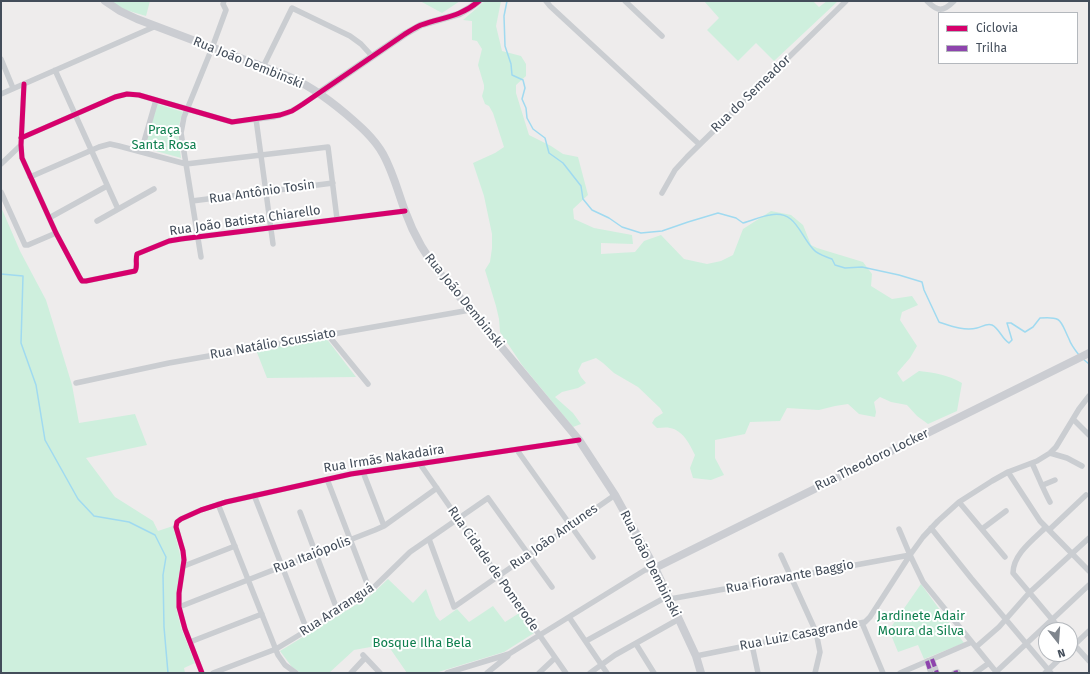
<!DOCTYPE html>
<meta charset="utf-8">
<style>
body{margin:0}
#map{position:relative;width:1090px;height:674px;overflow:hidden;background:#eeecec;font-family:"Fira Sans",sans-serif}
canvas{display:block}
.frame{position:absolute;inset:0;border:2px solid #434d5a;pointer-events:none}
.legend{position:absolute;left:938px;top:12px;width:140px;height:52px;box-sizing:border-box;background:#fff;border:1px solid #b4b8bd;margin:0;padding:5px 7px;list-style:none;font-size:12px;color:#434d5a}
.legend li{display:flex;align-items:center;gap:8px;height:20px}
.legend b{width:20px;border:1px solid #b4b8bd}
.north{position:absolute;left:1038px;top:622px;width:40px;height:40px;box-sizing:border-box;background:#fff;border:1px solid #b4b8bd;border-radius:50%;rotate:163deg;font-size:11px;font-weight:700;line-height:16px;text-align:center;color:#434d5a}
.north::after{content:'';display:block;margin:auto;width:14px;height:18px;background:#7f858d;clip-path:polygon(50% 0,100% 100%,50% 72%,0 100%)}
</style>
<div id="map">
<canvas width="1090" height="674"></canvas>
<div class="frame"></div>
<ul class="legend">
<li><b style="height:5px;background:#d6006c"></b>Ciclovia</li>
<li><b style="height:5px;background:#8e44ad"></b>Trilha</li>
</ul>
<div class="north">N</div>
</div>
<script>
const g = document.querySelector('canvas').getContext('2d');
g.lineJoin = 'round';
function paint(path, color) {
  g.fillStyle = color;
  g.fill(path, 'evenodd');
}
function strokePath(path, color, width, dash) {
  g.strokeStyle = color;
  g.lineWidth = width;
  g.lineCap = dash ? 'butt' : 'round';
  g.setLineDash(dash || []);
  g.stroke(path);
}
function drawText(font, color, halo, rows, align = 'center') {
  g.font = font + ' "Fira Sans",sans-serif';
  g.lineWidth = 4;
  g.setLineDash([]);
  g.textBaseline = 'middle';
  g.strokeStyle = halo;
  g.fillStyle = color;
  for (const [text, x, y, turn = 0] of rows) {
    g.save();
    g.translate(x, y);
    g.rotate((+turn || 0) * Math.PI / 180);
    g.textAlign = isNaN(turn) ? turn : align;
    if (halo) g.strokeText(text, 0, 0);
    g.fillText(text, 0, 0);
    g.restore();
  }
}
paint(new Path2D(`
 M112,1h38l-4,15 -27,-8z
 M420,1h40l-18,12z
 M485,1h16l-5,25 6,25 19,5 5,8v12l-10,9v8l13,42 22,11 12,8 15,3 10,38 -15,14 1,10 20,9 38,7 1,9 -32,-1v11l34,-2 9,-11 17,-6 23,24 23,5 14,-3 12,-6 10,-26 28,-18 20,4 12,10 8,20 6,3 46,14 9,12 -1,12 21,13 20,-3 6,9 -16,7 -2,8 17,26 -7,12 -13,15 6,9 16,-11c17,2 29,4 43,12l-5,28 -29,13 -11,-8 -10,-11 -16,-3 -11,-5 -6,5 2,10 -1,5 -16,-3 -11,-10 -13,2 -16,4 -32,-2 -7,13 -30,1 -5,12 -30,6v18l9,17 -13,5 -18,-2 -3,-10 5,-13c-5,-10 -12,-25 -25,-27 -4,-1 -9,0 -13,0l-5,-5 3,-5 8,-5 -3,-5 -22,-21 -24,-14 -11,-10 -7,-5 -14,5 -4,8 3,6 5,6 -8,5 -16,4 -7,5 18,16 8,11 -8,3 -51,-62 -22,-33 -1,-13 -3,-13 -11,-36 5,-8 2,-14v-14l-8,-38 -11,-33 22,-10 9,-6 -11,-34 -4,-7 -4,-2 -3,-8 2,-7v-4l-6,-20 4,-16 -5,-8 -5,-1v-19l-9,-1z
 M704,1h109l6,6 8,-6h11l-64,60 -18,-18 -18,18 -31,-31 12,-12z
 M157,104l26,8c-7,18 -4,28 -2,46l-36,-10z
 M1,207l19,44 26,49 26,85 7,38 56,-9 12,31 -61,13 29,39 38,24 5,10 15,-5 8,33 -5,38v10l5,21 14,35 -11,5 1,5h-184z
 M326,338l30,39 -89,1 -11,-28z
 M388,579l25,24 13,-14 10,27 4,5 17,-12 12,13 24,-16 12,16 16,-10 13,21 -30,19 -69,21h-28l-20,-29 -33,6 -25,23h-28l-9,-6 -12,-16 90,-55z
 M921,584l43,59 -40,16 -6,-14 -20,7 -9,-22z`), '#ceefdd');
strokePath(new Path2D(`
 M507,1l-3,15 1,30 6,18 1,11 11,5 2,8 -3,11 4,9 1,10 6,11 12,9 4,15 14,10 18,23 2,13 9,11 17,8 13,9 19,6 21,-2 26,-9 30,-9 18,5 7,5c9,-2 18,-7 27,-8 26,-5 29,19 43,34 5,6 12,7 19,10l3,6 10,3 17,-1 37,8 23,7 2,8 15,32c12,4 25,9 38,6 5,-1 9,-5 15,-3 7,3 10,14 17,18l3,-3 -5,-17h4l14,9 8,-5 7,-9c23,-2 20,3 29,21 2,6 6,11 10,16
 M1,274l22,2 -2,67 15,42 9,55 33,59 16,17 35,6 26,13 11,22 -3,18 1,52 4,46
 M1083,359l6,5`), '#a0daf0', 1.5);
strokePath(new Path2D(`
 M546,1l4,5 149,138
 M625,1l37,35
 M927,1c11,11 16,11 27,0
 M1,59l12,29
 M263,67l29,-59 58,28 11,8 11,12
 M55,70l63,139
 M24,84l-3,61 1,13 34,75 24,45 2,3h4l49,-10c3,-4 0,-11 2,-17l32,-13 12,-2 224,-28
 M1,94l155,-68
 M256,119l17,125
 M21,138l94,-41 12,-3 12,1 93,27 41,-5 14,-4 10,-5 22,-15
 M141,152l15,-52
 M1,164l20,-19
 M30,177l69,-30 11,-3 9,2 67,18 142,-17 9,72
 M1,192l24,53h3l28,-12
 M662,193l13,-23 12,-13 159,-156
 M192,201l141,-18
 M49,218l58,-32
 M97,221l57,-32
 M201,257l-20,-124 3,-16 28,-69 14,-38 -3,-6 1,-3
 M328,335l40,49
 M76,383l93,-20 301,-53
 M1073,419l16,16
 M517,450l76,107
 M1050,453l17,5 15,8
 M1032,463c6,13 11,26 18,39
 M420,464l146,209
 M363,472l21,54
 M1008,472l32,49 49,50
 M327,479l43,112
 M1043,485l12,-5
 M254,495l53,135
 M959,502l46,55
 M218,504l60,151 7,10 11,8
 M300,512l38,100
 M1046,527c-12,12 -33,27 -33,46l48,57
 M931,528l40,50 80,95
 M899,529l11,26 13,27 74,91
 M982,529l24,-18
 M1049,530l37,-35
 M429,539l25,68 161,-112
 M781,555l35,77 4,20 -5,21
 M184,566l51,-20
 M670,599l240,-44
 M179,607l196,-77 9,-4 53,-38
 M569,617l38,56
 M862,623l21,50
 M1070,640l19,21
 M586,641l82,-45
 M190,642l72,-28
 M636,644l18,29
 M752,645l6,28
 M976,647l23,-20 30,-34 60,-55
 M1070,649l19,-18
 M363,655l17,18
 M696,656l169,-34 5,-5 40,-62 13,-18 15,-16 21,-19 33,-21 16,-9 29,-11 13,-8 6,-6 23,-38 10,-13
 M932,659l5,14
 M927,661l4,12
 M996,672l93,-87
 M202,673l-17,-44 -6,-22v-14l5,-33 -1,-9 -7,-24 1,-5 4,-3 20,-9 25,-8 125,-28 228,-34
 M213,673l63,-24 91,-55 43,-42 78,-54 64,89
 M351,673l14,-15
 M447,673l62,-19 136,-84 10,-2
 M487,673l21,-17
 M539,673l16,-15
 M590,673l25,-18 64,-36
 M900,673l72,-31
 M954,673l4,-1
 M975,673l14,-10
 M1045,673l20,-19`), '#cacdd1', 5.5);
strokePath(new Path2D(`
 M319,93l86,-59 16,-9 38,-11 12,-7 8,-6`), '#cacdd1', 7);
strokePath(new Path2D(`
 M105,1l15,10 17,8 148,56c23,9 42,23 61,39 14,12 28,24 37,40 10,18 15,38 22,57 9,25 21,46 38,66l136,163 36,55 40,73 41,88 5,17
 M655,568l434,-215`), '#cbcdd2', 8);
strokePath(new Path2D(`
 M932,659l5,14
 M927,661l4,12
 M954,673l4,-1`), '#8e44ad', 4, [8, 4]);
strokePath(new Path2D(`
 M24,84l-3,61 1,13 34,75 24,45 2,3h4l49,-10c3,-4 0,-11 2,-17l32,-13 12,-2 224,-28
 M21,138l94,-41 12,-3 12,1 93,27 48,-7 12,-4 11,-7 102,-70c5,-3 11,-7 16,-9 22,-8 39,-8 58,-24
 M202,673l-17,-44 -6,-22v-14l5,-33 -1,-9 -7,-24 1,-5 4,-3 20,-9 25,-8 125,-28 228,-34`), '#d6006c', 5);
drawText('13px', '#434d5a', '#fff', [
 ["Rua João Dembinski",248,63,22],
 ["Rua do Semeador",751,94,-44],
 ["Rua Antônio Tosin",262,192,-8],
 ["Rua João Batista Chiarello",245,221,-8],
 ["Rua João Dembinski",464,301,51],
 ["Rua Natálio Scussiato",273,344,-10],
 ["Rua Irmãs Nakadaira",384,459,-9],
 ["Rua Theodoro Locker",872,460,-26],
 ["Rua João Antunes",554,537,-35],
 ["Rua Itaiópolis",312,555,-21],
 ["Rua João Dembinski",650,564,63],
 ["Rua Cidade de Pomerode",493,569,55],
 ["Rua Fioravante Baggio",790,577,-11],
 ["Rua Araranguá",337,610,-33],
 ["Rua Luiz Casagrande",799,635,-11]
]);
drawText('13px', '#0f7f4f', '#fff', [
 ["Praça",164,130],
 ["Santa Rosa",164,145],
 ["Jardinete Adair",921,616],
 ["Moura da Silva",921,631],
 ["Bosque Ilha Bela",422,643]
]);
</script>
